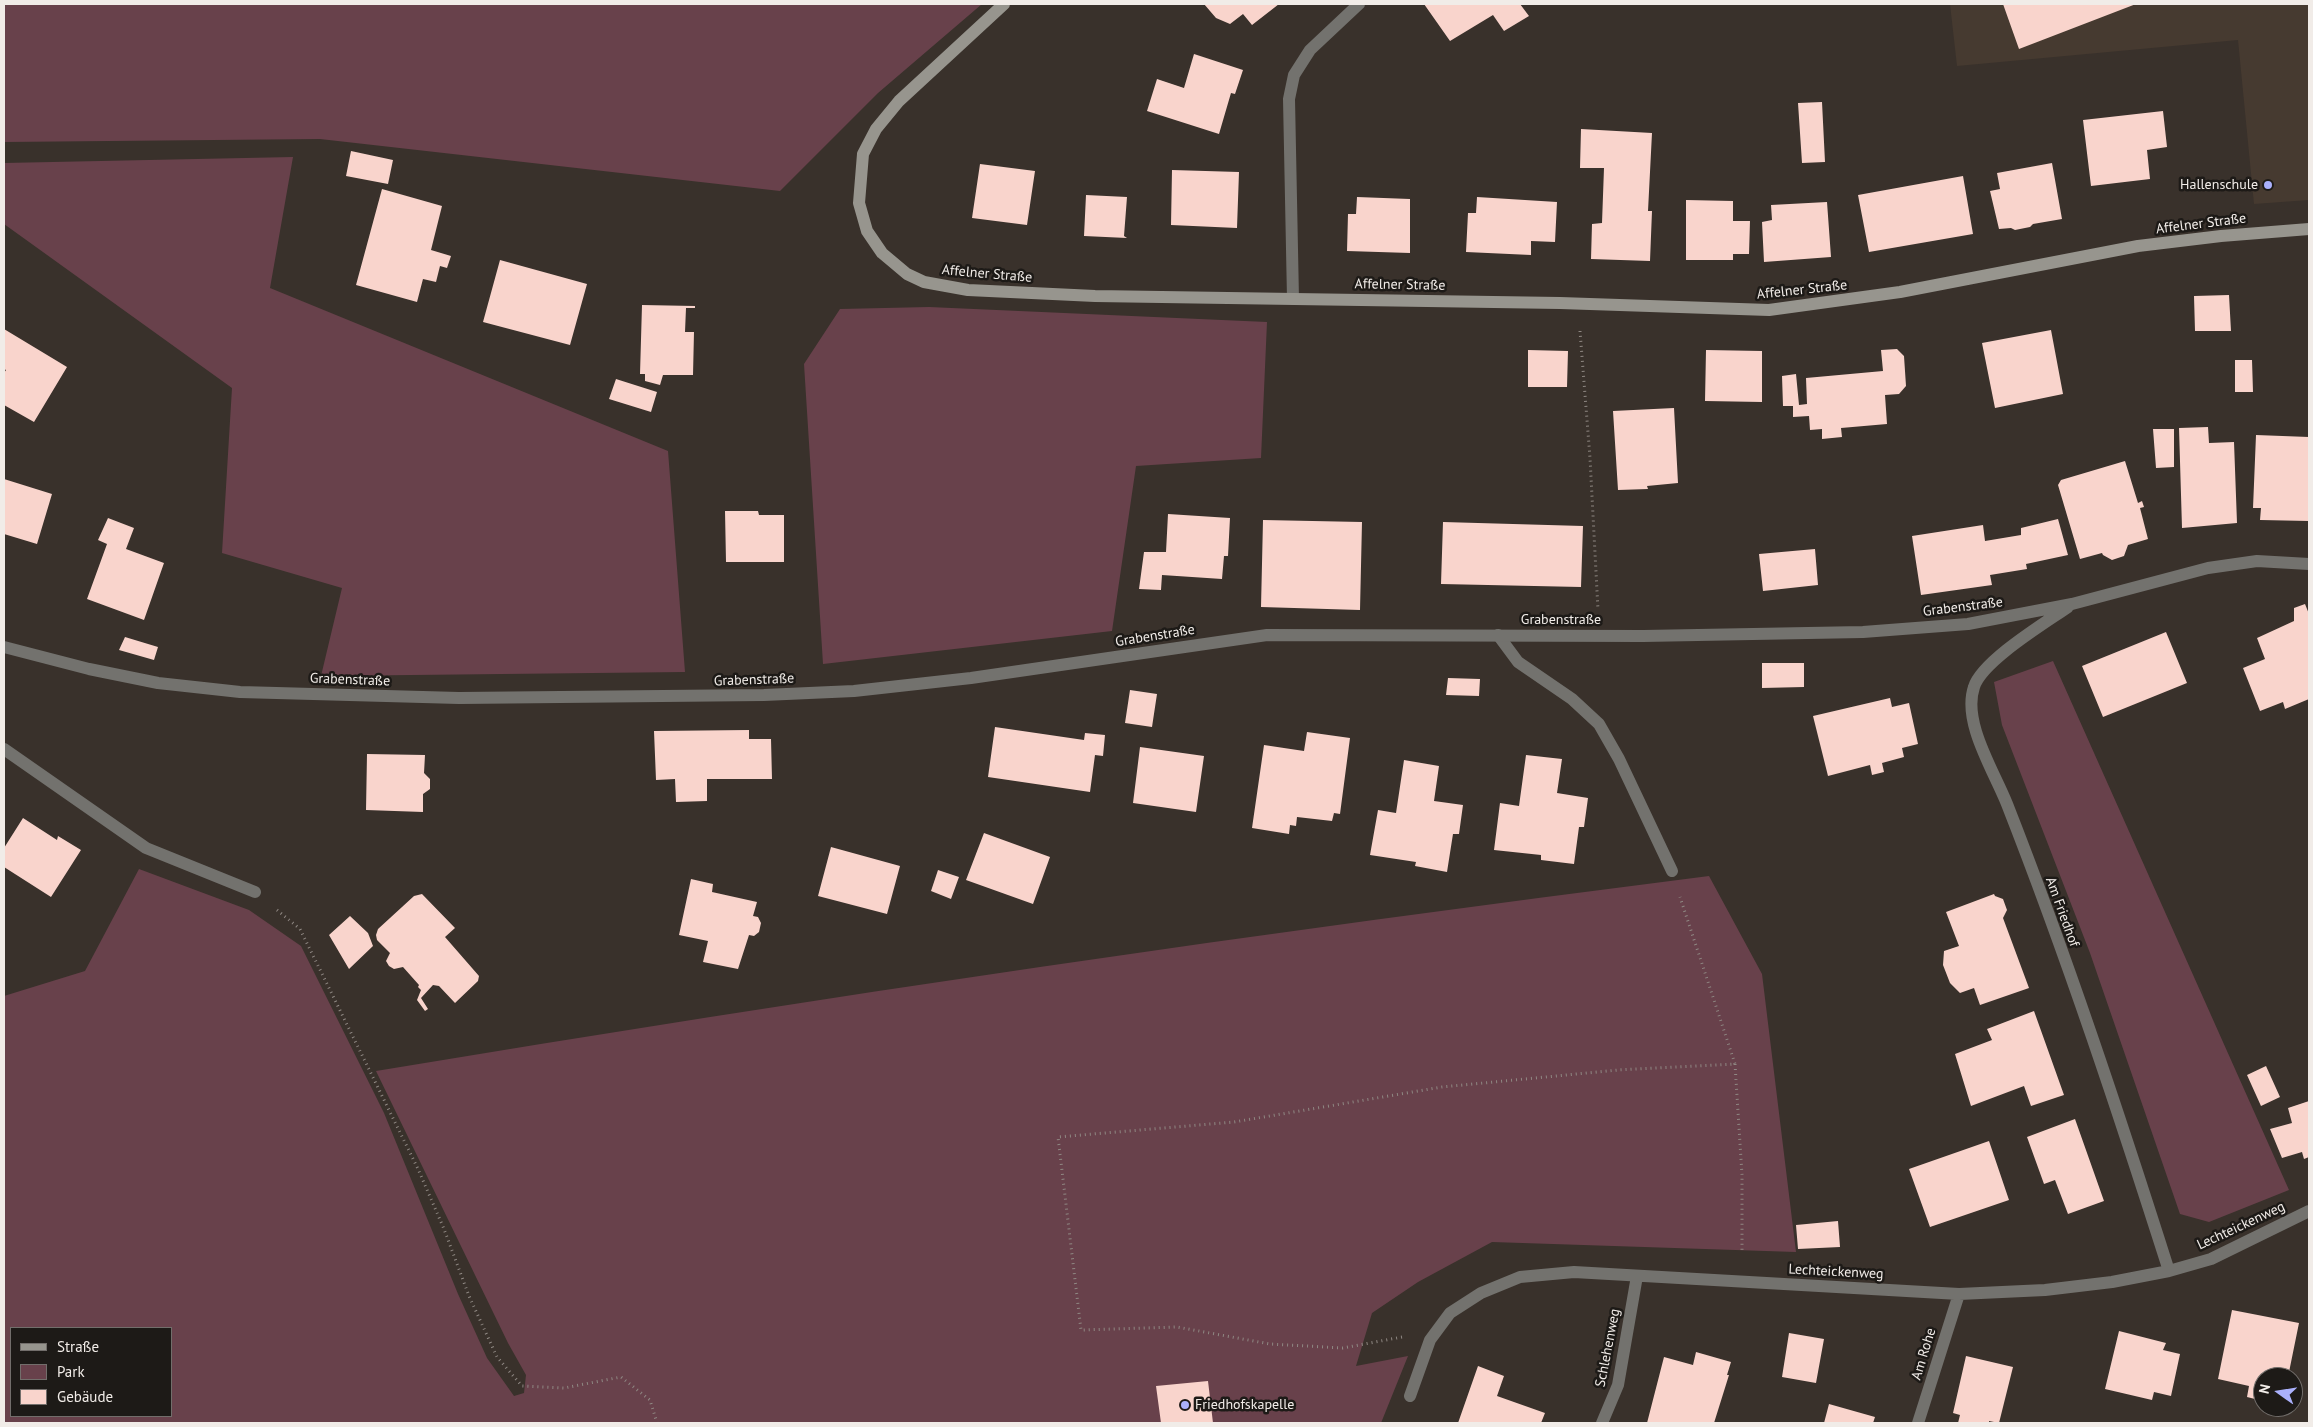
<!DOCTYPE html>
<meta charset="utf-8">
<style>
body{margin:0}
#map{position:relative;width:2313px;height:1427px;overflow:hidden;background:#39312b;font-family:"PT Sans",sans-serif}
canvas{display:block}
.frame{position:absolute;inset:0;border:5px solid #f1ece8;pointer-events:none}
.legend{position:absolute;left:10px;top:1327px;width:162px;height:90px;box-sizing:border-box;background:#1d1a17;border:1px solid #726e6b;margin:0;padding:6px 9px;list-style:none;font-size:15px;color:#f1ece8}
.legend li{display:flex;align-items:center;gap:10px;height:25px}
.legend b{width:25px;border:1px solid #726e6b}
.north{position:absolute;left:2253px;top:1367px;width:50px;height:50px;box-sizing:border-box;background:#1d1a17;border:1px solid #726e6b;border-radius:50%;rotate:283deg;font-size:14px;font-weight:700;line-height:20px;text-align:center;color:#f1ece8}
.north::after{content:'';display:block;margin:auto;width:18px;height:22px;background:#aab0fb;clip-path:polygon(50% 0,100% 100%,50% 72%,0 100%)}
</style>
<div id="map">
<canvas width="2313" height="1427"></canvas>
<div class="frame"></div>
<ul class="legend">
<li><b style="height:6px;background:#97958e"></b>Straße</li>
<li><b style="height:14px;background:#68414b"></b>Park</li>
<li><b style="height:14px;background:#f9d4cc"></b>Gebäude</li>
</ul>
<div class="north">N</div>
</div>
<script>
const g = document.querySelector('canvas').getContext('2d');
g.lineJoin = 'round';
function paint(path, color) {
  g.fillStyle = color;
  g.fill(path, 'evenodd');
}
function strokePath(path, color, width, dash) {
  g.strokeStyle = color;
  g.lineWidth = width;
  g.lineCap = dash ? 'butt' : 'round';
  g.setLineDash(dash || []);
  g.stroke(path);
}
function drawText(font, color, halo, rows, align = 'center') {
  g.font = font + ' "PT Sans",sans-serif';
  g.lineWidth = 5;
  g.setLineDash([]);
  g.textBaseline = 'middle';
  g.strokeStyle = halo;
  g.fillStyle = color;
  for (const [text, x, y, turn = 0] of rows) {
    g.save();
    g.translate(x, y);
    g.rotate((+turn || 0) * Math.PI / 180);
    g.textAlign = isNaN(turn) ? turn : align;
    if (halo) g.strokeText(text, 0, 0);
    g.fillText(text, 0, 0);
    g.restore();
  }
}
paint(new Path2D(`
 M1950,4h359v196l-55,4 -16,-164 -281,26z`), '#463a30');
paint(new Path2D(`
 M4,4h978l-104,89 -98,98 -460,-52 -316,3z
 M293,157l-23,131 398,163 17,221 -364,4 21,-88 -120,-35 10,-165 -228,-164v-61z
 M929,307l338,15 -6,136 -125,8 -24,165 -289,33 -19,-300 36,-55z
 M2053,661l236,529 -80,32 -29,-8 -90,-261 -88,-228 -8,-43z
 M139,869l110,41 52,36 83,167 74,181 29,64 27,38 10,-3 2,-18 -18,-32 -132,-272c443,-74 888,-139 1333,-195l53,98 34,278 -304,-10 -74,40 -46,31 -16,53 52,-10 -27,67h-1377v-427l81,-25zM11,1328h160v88h-160z`), '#68414b');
paint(new Path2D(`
 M1204,4h75l-27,21 -9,-11 -13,10 -14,-6z
 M1424,4h96l9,12 -25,15 -11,-16 -43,26z
 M2003,4h133l-117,45z
 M1194,54l49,16 -8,24 -4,-1 -12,41 -72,-23 10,-32 27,9z
 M1822,102l3,60 -23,1 -4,-60z
 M2163,111l4,36 -20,3 3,29 -59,7 -8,-66z
 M1581,129l71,4 -4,78h4l-2,50 -59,-2 1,-35 10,-1 2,-55h-24z
 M351,151l42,9 -5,24 -42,-8z
 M2052,163l10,56 -29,5 -3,3 -15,3 -4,-2 -12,1 -9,-38 10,-2 -3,-16z
 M980,164l55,7 -8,54 -55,-7z
 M1172,170l67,2 -2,56 -66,-3z
 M1963,176l10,58 -104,18 -11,-57z
 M382,189l60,17 -11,44 20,6 -4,12 -7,-2 -4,16 -13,-3 -6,23 -61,-17z
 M1086,195l41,2 -3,39 3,2 -43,-2z
 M1357,197l53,2v54l-63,-2 1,-37h8z
 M1477,197l80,5 -2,40 -24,-1v14l-65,-3 2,-39h8z
 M1686,200l47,1v20h17l-1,33h-16v6h-47z
 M1827,202l4,55 -67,5 -2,-40 10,-2 -1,-15z
 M500,260l87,24 -17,61 -87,-23z
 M2229,295l2,36h-36l-1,-35z
 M642,305l53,1v2h-9l-1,24h9l-1,43h-30l-3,10 -15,-4v-7h-5z
 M4,329l63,38 -33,55 -30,-17v-32l2,-3 -2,-1z
 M2051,330l12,64 -68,14 -13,-65z
 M1897,349l7,7 2,30 -7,8 -14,1 2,29 -46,4 1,9 -20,2v-10l-12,1 -1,-14 -16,1v-11h-10l-1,-30 14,-2 3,31 8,-1 -1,-26 77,-7 -2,-21z
 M1528,350l40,1 -1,36h-39z
 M1706,350l56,1v51l-57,-1z
 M2235,360h17l1,32h-18z
 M616,379l41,13 -6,20 -42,-13z
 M1674,408l4,75 -31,3 1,3 -30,1 -5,-79z
 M2208,427l1,16 25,-1 3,81 -55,5 -3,-100z
 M2153,429h21v38l-18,1z
 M2256,435l53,2v84l-49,-1 1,-12h-8z
 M2125,461l13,42 4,-2 2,6 -4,1 8,31 -20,6 -4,11 -12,4 -9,-5 -1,-2 -22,6 -22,-74 3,-5z
 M4,479l48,15 -15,50 -33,-10z
 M725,511h33l1,4h25v47h-58z
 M1168,514l62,4 -2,38h-4l-2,23 -60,-4 -1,15 -22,-1 5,-37h22z
 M108,518l26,10 -8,21 38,14 -20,57 -57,-21 20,-55 -9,-4z
 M2058,519l10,36 -42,9 1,5 -37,6 2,10 -71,10 -9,-59 71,-11 2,16 36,-6v-7z
 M1263,520l99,2 -2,88 -99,-3z
 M1443,522l140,4 -2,61 -140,-3z
 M1815,549l3,36 -55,6 -4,-37z
 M2305,604l4,10v85l-24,10 -2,-7 -23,9 -17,-43 22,-9 -8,-21 37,-17v-13z
 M2166,632l21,51 -84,34 -21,-51z
 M125,637l33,10 -4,13 -35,-10z
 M1762,663h42v24l-42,1z
 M1448,678l32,1 -1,17 -33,-1z
 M1130,690l27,4 -5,33 -27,-4z
 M1890,698l2,9 17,-4 9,41 -16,4 2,9 -22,6 2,9 -12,3 -2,-10 -42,11 -15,-60z
 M995,727l89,13 1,-7 20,2 -2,21 -8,-1 -5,37 -102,-15z
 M749,730v9h22l1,40h-65v22l-31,1 -1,-23 -19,1 -2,-49z
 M1307,732l43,6 -10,76 -6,-1 -2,8 -35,-4 -1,9 -6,-1 -1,9 -37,-6 12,-83 40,6z
 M1140,747l64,9 -8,56 -63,-9z
 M367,754l58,1 -1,18 6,6v10l-7,5v18l-57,-2z
 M1526,755l36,4 -5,34 31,5 -4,29h-5l-5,37 -33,-4v-5l-47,-5 6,-47 19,3z
 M1404,760l35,6 -5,35 29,4 -4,29h-6l-6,38 -32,-6 1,-4 -46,-7 8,-45 18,3z
 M23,818l34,22 1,-4 23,14 -30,47 -47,-30v-19z
 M984,833l66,24 -17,47 -67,-24z
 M831,847l69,19 -13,48 -69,-18z
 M938,870l21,7 -8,22 -20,-8z
 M691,879l22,5 -1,8 45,10 -4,14 5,1 3,6 -2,9 -5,4 -5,-1 -11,34 -35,-7 5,-21 -29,-6z
 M422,894l33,34 -10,9 34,39 -1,5 -23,22 -16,-17 -6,-1 -12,13 7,11 -3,2 -8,-11 4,-10 -3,-3 1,-2 -16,-18 -9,2 -5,-3 -3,-5 4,-8 -13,-13 -1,-5 2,-6 36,-33z
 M1994,894l1,2 8,3 4,11 -4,8 26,70 -49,17 -6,-17 -14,5 -10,-10 -7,-18 1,-14 15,-5 -13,-34z
 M350,916l18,17 5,13 -24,23 -20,-34z
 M2034,1011l30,84 -33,11 -7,-20 -53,20 -16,-52 37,-14 -5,-11z
 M2266,1066l14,31 -19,9 -14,-31z
 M2309,1101v56l-5,2 -2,-7 -20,6 -12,-29 22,-6 -4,-15z
 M2075,1119l29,82 -36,13 -13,-34 -11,4 -17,-47z
 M1989,1141l20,59 -79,27 -21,-58z
 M1838,1221l2,26 -42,2 -2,-24z
 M2232,1310l67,13 -11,54h-25v24l-16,-4 2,-11 -31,-7z
 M2119,1331l47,12 -3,7 17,4 -9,42 -17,-4 -2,8 -47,-11z
 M1789,1333l35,6 -8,44 -34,-6z
 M1696,1352l35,10 -4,13h2l-15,48h-67l17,-66 29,8z
 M1966,1356l47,11 -14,56 -10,-2v2h-31l2,-8 -7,-2z
 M1478,1366l26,10 -7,20 48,17 -4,10h-83z
 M1208,1381l5,42h-52l-5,-37z
 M1829,1404l46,13 -2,6h-49z`), '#f9d4cc');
strokePath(new Path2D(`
 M1580,331l10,127 8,152
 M277,910l23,19 118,240 26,60 25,67 28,61 25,29 42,2 57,-11 29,23 7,23
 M1735,1064l7,111v78
 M1402,1337l-59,11 -73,-4 -93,-17 -96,3 -23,-193 176,-15 208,-35 176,-17 117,-6 -55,-167`), '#8f8883', 3, [1, 4]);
strokePath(new Path2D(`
 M1498,635l20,27 54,37 27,25 20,35 53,112`), '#73726e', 12);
strokePath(new Path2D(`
 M1293,299l-4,-200 5,-24 16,-25 49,-46
 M2068,607c-23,16 -86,54 -94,80 -12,35 20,84 33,117 60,153 112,310 162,467
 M4,647l85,22 69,14 82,9 219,6 305,-3 90,-4 117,-13 296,-43 376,1 220,-4 105,-8 104,-20 136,-36 49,-7 52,3
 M4,749l142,99 109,44
 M1410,1396l20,-56 20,-27 31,-20 39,-16 54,-5 385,22 86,-4 67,-8 57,-11 42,-12 98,-48
 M1602,1423l16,-38 19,-109
 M1918,1423l41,-129`), '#73726e', 12);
strokePath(new Path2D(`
 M1004,4l-105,97 -23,28 -13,25 -4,49 8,28 15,22 25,21 17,8 44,8 127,6 465,7 209,7 131,-18 238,-46 83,-10 88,-7`), '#97958e', 12);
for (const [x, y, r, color] of [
 [2268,185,5,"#aab0fb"],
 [1185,1405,5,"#aab0fb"]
]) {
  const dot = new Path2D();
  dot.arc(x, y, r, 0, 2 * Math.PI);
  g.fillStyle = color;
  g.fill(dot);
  strokePath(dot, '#1d1a17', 2);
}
drawText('14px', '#f1ece8', '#1d1a17', [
 ["Hallenschule",2258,185],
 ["Friedhofskapelle",1195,1405,"left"]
], 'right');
drawText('14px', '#f1ece8', '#1d1a17', [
 ["Affelner Straße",2201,224,-7],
 ["Affelner Straße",987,274,5],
 ["Affelner Straße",1400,285,1],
 ["Affelner Straße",1802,290,-6],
 ["Grabenstraße",1963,607,-7],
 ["Grabenstraße",1561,620],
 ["Grabenstraße",1155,636,-9],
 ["Grabenstraße",350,680,2],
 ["Grabenstraße",754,680,-2],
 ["Am Friedhof",2062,912,70],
 ["Lechteickenweg",2241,1226,-25],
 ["Lechteickenweg",1836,1272,3],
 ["Schlehenweg",1608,1348,-79],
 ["Am Rohe",1924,1354,-73]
]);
</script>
